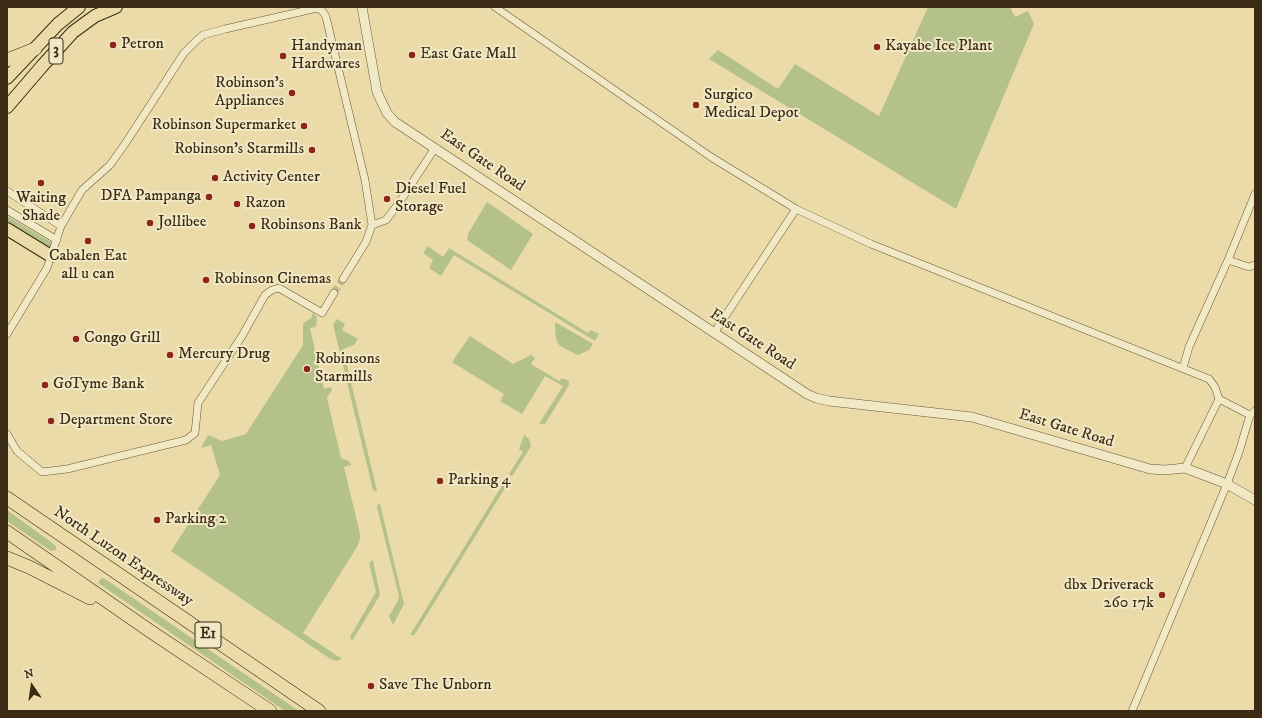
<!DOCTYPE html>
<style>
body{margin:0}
#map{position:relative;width:1262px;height:718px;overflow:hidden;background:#eadba8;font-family:"IM FELL DW Pica",serif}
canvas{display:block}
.frame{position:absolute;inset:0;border:8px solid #3c2b14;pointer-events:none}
.north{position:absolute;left:12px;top:666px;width:40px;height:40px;-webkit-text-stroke:3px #f1e8c6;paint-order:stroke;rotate:347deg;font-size:11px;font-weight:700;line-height:16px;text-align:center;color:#3c2b14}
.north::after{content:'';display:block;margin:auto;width:14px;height:18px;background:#3c2b14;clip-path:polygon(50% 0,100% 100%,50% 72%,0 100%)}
</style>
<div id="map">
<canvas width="1262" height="718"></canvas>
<div class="frame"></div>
<div class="north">N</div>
</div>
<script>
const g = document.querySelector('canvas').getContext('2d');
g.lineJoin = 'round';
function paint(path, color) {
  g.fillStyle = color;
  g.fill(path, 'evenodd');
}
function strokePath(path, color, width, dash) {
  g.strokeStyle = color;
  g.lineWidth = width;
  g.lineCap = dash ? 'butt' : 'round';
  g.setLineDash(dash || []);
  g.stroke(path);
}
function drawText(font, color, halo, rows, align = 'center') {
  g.font = font + ' "IM FELL DW Pica",serif';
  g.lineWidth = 4;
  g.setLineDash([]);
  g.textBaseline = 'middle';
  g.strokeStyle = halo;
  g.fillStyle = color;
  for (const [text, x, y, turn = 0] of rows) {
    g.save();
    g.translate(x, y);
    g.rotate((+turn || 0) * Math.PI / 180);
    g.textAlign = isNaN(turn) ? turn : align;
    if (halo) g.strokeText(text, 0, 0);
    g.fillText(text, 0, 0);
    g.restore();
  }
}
paint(new Path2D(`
 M928,7h82l5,10 13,-6 6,13 -78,185 -247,-150 9,-9 60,39 17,-25 84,52z
 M487,202l46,32 -22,36 -44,-30 1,-6z
 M7,216l44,26 2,2 -3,3h-3l-40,-25z
 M428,246l15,11 6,-9 139,85 3,-3 8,4 -4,7 -141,-86 -13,21 -12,-8 4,-8 -10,-7z
 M312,313l5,4 -1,10 -6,1 14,61 7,-2 1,3 -5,8 14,60 9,4 1,3 -7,2 16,67v5l-3,8 -54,86 39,26 -6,2 -7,-3 -158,-107 49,-76 -9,-30 -10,3 7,-13 14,6 24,-7 57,-89v-19l1,-3 8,-6z
 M337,319l8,5 -3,6 16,9 -4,6 -11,4 34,142h-2l-2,-1 -40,-166z
 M555,322l38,22 -4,6 -11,5c-23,-12 -22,-7 -23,-33z
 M470,336l43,28 18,-9 4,3 -4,6 28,17 3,-3 7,3v4l-24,39h-6l24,-38 -18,-10 -23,38 -22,-13 4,-7 -52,-32z
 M524,435l5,4 2,7 -18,29 -2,1 -2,-2 14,-22 -4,-3z
 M503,484l2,4 -90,146 -1,1h-4z
 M379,504h1l24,100 -11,21 -4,-9 9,-15 1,-5 -22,-89z
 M7,510l48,35 1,2v3l-5,1 -44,-30z
 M373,560l7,35 -28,46 -2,-4 26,-45 -7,-29z
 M102,578l3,1 194,132h-14l-184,-126 -3,-3z`), '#b4c18a');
strokePath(new Path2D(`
 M334,293l9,-14`), '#c7b88a', 7, [7, 3.5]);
const minor = new Path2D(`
 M495,7l216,150 85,52 75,35 338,135 6,8 4,12 -34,69
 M7,191l54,35
 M7,210l50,30
 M372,225l14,-5 13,-17 36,-55
 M1228,260l21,7 6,-2
 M714,333l82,-124
 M7,334l40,-66 14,-42 21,-36 28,-25 15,-21 59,-91 12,-12 7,-6 22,-6 88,-20c7,-1 10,1 13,8l39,163 7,45 -6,17 -23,37
 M1183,368l6,-21 39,-87 27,-66
 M1219,399l31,16
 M7,434l10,17 25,21 25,-3 119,-29 9,-7 3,-30 44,-67 23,-41 7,-5 7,-2 43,25 12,-20
 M1132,711l95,-227 12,-32 11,-37 5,-4`);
const tertiary = new Path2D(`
 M362,7l15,85 10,21 8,9 412,272 9,4 13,3 143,16 178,52 15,1 20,-2 42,16 28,16`);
const trunk = new Path2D(`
 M7,78l51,-54 21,-17
 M7,107l36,-42 30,-33 22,-16 21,-9
 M7,229l44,27`);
const motorway = new Path2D(`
 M7,60l28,-11
 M7,498l312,213
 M7,532l143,99 120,80
 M7,558l22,9 61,31`);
strokePath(minor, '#685739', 8);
strokePath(tertiary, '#685739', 10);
strokePath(trunk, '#3c2b14', 14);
strokePath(motorway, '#3c2b14', 14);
strokePath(minor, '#f1e8c6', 7);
strokePath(tertiary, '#f1e8c6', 9);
strokePath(trunk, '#eadba8', 12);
strokePath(motorway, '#eadba8', 13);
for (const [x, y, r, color] of [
 [113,45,4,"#8f2418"],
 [877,47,4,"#8f2418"],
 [412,55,4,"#8f2418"],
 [283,56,4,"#8f2418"],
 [292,93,4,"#8f2418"],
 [696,105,4,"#8f2418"],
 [304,126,4,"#8f2418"],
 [312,150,4,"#8f2418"],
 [215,178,4,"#8f2418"],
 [41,183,4,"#8f2418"],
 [209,197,4,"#8f2418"],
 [387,199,4,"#8f2418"],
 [237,204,4,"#8f2418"],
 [150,223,4,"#8f2418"],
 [252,226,4,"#8f2418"],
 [88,241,4,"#8f2418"],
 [206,280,4,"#8f2418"],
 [76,339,4,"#8f2418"],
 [170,355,4,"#8f2418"],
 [307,369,4,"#8f2418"],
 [45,385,4,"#8f2418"],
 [51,421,4,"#8f2418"],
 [440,481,4,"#8f2418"],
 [157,520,4,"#8f2418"],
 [1162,595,4,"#8f2418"],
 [371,686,4,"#8f2418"]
]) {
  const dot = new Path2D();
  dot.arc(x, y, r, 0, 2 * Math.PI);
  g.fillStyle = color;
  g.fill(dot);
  strokePath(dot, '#f1e8c6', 1.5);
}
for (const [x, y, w] of [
 [56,51,14],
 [208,635,26]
]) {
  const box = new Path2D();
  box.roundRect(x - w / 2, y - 13, w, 26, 3);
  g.fillStyle = '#f1e8c6';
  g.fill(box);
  strokePath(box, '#3c2b14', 1);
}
drawText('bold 15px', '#3c2b14', null, [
 ["3",56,51],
 ["E1",208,635]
]);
drawText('16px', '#3c2b14', '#f1e8c6', [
 ["Petron",121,45],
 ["Handyman",291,47],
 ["Hardwares",291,65],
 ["Kayabe Ice Plant",885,47],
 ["East Gate Mall",420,55],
 ["Robinson's",284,84,"right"],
 ["Appliances",284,102,"right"],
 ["Surgico",704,96],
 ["Medical Depot",704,114],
 ["Robinson Supermarket",296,126,"right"],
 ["Robinson's Starmills",304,150,"right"],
 ["Activity Center",223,178],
 ["Diesel Fuel",395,190],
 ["Storage",395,208],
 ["DFA Pampanga",201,197,"right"],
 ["Waiting",41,199,"center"],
 ["Shade",41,217,"center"],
 ["Razon",245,204],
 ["Jollibee",158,223],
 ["Robinsons Bank",260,226],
 ["Cabalen Eat",88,257,"center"],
 ["all u can",88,275,"center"],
 ["Robinson Cinemas",214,280],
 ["Congo Grill",84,339],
 ["Mercury Drug",178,355],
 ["Robinsons",315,360],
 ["Starmills",315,378],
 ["GoTyme Bank",53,385],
 ["Department Store",59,421],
 ["Parking 4",448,481],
 ["Parking 2",165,520],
 ["dbx Driverack",1154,586,"right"],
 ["260 17k",1154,604,"right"],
 ["Save The Unborn",379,686]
], 'left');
drawText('16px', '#3c2b14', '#f1e8c6', [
 ["East Gate Road",482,161,34],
 ["East Gate Road",752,340,33],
 ["East Gate Road",1066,429,17],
 ["North Luzon Expressway",123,557,34]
]);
</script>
